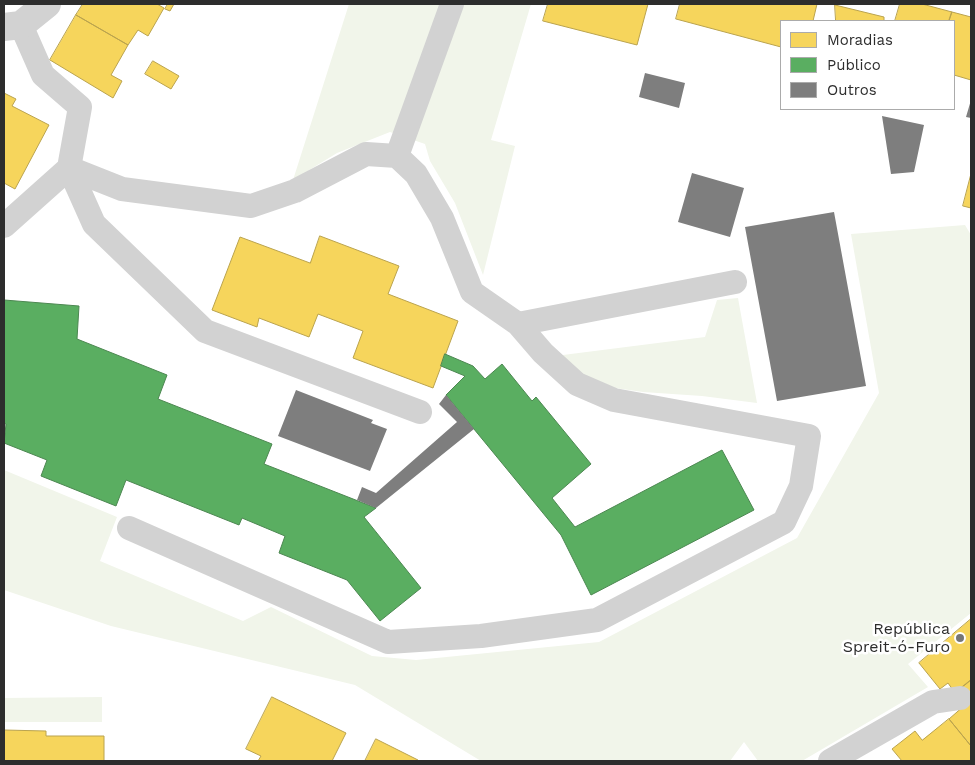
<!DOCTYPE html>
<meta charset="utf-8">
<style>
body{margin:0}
#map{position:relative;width:975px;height:765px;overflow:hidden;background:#fff;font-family:"Work Sans",sans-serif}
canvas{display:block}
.frame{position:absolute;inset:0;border:5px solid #2d2d2d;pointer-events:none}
.legend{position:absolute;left:780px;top:20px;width:175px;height:90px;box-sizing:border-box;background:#fff;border:1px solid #ababab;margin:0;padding:6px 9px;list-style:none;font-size:15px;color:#2d2d2d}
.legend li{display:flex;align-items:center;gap:10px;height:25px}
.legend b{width:25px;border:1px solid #ababab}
</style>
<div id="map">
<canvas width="975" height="765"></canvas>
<div class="frame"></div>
<ul class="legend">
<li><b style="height:14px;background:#f6d55c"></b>Moradias</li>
<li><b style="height:14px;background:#5aae61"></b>Público</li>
<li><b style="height:14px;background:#7e7e7e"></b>Outros</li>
</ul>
</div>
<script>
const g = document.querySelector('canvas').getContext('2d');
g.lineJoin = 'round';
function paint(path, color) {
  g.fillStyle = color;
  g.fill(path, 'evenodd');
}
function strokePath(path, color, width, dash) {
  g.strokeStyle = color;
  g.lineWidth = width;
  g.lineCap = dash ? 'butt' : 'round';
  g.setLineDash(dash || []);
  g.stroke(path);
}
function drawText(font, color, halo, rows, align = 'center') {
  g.font = font + ' "Work Sans",sans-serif';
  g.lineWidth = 5;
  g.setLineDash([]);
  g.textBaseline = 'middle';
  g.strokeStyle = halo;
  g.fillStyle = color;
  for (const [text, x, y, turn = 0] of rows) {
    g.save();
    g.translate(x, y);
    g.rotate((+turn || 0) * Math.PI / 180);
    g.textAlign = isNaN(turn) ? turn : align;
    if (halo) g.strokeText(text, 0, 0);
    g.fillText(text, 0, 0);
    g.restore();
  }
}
paint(new Path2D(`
 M349,4h182l-40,136 24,6 -32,129 -28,-72 -25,-42 -5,-17 -35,-12 -53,21 -44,27z
 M965,225l6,10v378l-63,51 20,23 -126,74h-44l-14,-19 -14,19h-249l-126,-76 -244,-59 -107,-36v-120l113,47 -17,44 143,60 28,-14 101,49 44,4 183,-18 198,-104 82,-145 -28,-159z
 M738,298l19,105 -55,-7 -59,-4 -42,-6 -46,-30 150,-19 12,-37z
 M102,697v25h-98v-24z`), '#f1f5ea');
const homes = new Path2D(`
 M83,4h74l7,4 -16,28 -10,-6 -10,15 -52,-30z
 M168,4h6l-4,7 -5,-2z
 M548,4h100l-11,41 -94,-24z
 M680,4h137l-4,17h-32v26l-105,-28z
 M900,4h22l30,8 -3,9h-54z
 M835,5l49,12v4h-48z
 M952,12l19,5v63l-17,-5v-54h-5z
 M76,15l52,30 -17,30 11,6 -9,17 -63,-38z
 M153,61l26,15 -8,13 -26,-15z
 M4,93l12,6 -4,7 37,19 -34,64 -11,-6z
 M971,174v34l-8,-2z
 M320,236l79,30 -11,28 70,27 -25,67 -80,-30 10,-27 -45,-17 -9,23 -50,-19 -2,9 -45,-17 28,-73 70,26z
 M971,619v61l-16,13 -7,-10 -8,6 -21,-26z
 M971,680v66l-22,-27 16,-14 -10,-12z
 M272,697l74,36 -14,28h-74l3,-5 -15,-7z
 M949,719l22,27v15h-69l-10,-12 23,-18 7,9z
 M4,730l42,1v5h58v25h-100z
 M376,739l42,21 -1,1h-52z`);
paint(homes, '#f6d55c');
strokePath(homes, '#baa34e', 1);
const public = new Path2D(`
 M4,300l75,6 -2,33 90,36 -9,24 114,45 -8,20 112,44 -12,9 57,71 -41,33 -33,-41 -68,-27 6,-17 -43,-18 -3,7 -113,-45 -10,26 -75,-30 6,-16 -43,-17 2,-19 -2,-1z
 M445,354l28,12 12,13 17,-15 30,37 4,-4 55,67 -39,34 23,29 147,-77 32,60 -163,85 -30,-60 -115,-140 19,-19 -24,-10z`);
paint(public, '#5aae61');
strokePath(public, '#4c8751', 1);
paint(new Path2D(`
 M645,73l40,10 -6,25 -40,-11z
 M971,100v18l-5,-1z
 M882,116l42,9 -10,47 -23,2z
 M692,173l52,15 -14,49 -52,-15z
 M834,212l32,174 -89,15 -32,-174z
 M296,390l77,30 -2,3 16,6 -17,42 -92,-35z
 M446,395l28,34 -98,79 -19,-8 5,-13 14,6 81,-71 -18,-18z`), '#7e7e7e');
strokePath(new Path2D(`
 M21,25l22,50 37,32 -11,61 25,56 111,107 215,81
 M397,156l55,-152
 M4,226l65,-58 53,21 129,17 44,-15 71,-37 31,2 19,18 26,44 30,74 46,32 25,29 34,31 37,16 195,36 -8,50 -17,36 -187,98 -116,16 -93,6 -259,-114
 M518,324l217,-42
 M830,761l103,-59 27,-4`), '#d2d2d2', 24);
strokePath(new Path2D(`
 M4,27l17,-2 26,-21`), '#d2d2d2', 28);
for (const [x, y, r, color] of [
 [960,638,5,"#767676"]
]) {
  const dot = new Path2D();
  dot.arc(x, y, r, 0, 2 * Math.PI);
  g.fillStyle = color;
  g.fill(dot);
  strokePath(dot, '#fff', 2);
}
drawText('16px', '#2d2d2d', '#fff', [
 ["República",950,629],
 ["Spreit-ó-Furo",950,647]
], 'right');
</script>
